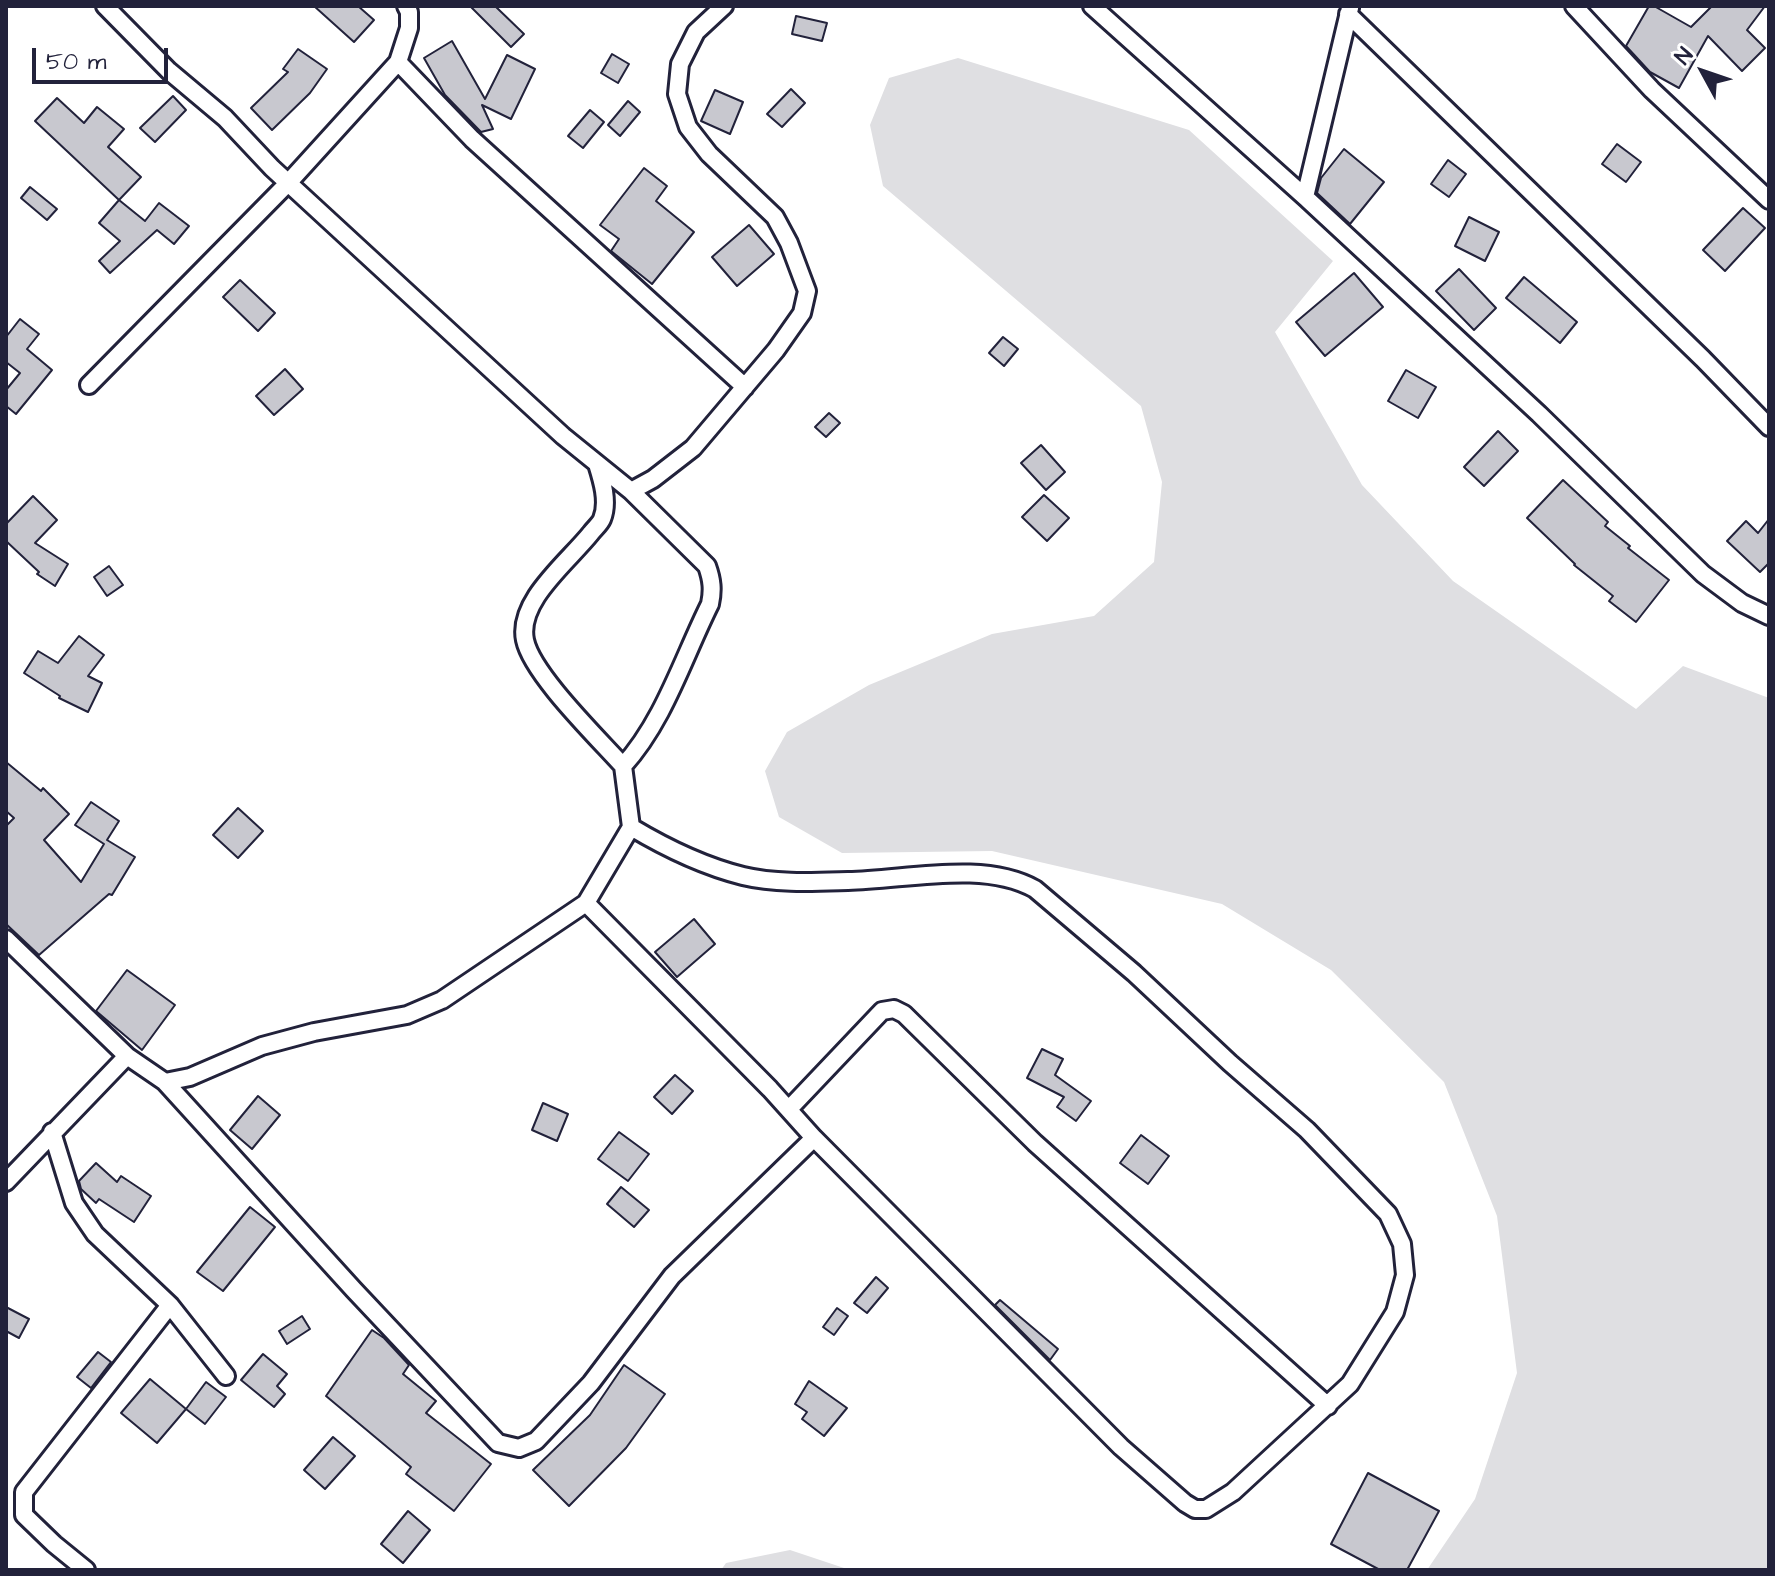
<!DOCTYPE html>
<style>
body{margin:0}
#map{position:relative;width:1775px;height:1576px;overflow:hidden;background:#fff;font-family:"Architects Daughter",sans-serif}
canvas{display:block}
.frame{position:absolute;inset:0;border:8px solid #22223b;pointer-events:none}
.north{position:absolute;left:1663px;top:32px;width:80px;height:80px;-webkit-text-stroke:6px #fff;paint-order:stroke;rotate:310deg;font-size:22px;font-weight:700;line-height:32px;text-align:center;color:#22223b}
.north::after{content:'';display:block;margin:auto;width:28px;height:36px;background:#22223b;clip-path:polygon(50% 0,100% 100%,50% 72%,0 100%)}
.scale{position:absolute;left:32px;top:48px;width:136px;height:36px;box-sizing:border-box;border:4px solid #22223b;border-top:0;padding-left:10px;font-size:24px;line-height:28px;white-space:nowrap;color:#22223b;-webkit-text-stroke:6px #fff;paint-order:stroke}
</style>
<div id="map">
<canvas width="1775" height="1576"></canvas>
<div class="frame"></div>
<div class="north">N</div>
<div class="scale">50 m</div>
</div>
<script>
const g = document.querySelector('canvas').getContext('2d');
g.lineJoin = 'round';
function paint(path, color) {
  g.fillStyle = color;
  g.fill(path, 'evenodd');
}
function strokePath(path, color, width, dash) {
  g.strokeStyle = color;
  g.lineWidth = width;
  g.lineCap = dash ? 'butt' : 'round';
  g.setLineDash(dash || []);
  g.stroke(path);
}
paint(new Path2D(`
 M958,58l231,72 144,131 -58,71 87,153 91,96 183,128 47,-43 86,32v872h-342l48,-71 42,-126 -20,-157 -53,-134 -113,-112 -109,-66 -230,-53 -150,2 -63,-36 -14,-46 22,-39 82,-47 123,-51 102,-18 60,-54 8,-80 -21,-76 -258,-220 -13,-61 19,-47z
 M790,1550l60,20h-129l5,-7z`), '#dfdfe2');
const building = new Path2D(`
 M314,6h44l16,14 -20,22z
 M470,6h25l29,28 -13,13z
 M1649,6h5l37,21 21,-21h53l-18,24 18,18 -23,23 -34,-35 -29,52 -29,-16 -24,-26z
 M796,16l31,7 -5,18 -30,-7z
 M452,41l33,58 22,-44 28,14 -24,50 -29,-14 11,24 -12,3 -36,-37 -21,-37z
 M298,49l29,20 -17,24 -38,37 -21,-22 37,-36 -5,-3z
 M612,54l17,10 -11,19 -17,-10z
 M791,89l14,14 -23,24 -15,-13z
 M715,90l28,12 -13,32 -29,-13z
 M173,96l13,14 -31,32 -15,-14z
 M57,98l27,25 13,-16 27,22 -16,18 33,30 -22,23 -84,-79z
 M628,101l12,11 -20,24 -12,-11z
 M590,110l14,12 -21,26 -15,-12z
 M1617,144l24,18 -15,20 -24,-18z
 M1344,149l40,33 -34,42 -33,-31 4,-15z
 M1448,160l18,14 -17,23 -18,-13z
 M644,168l23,18 -11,15 38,31 -42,52 -41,-33 8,-12 -19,-14z
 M30,187l27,22 -10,11 -26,-22z
 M119,200l26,21 14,-18 30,23 -15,18 -17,-14 -47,43 -11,-12 21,-20 -21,-18z
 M1743,208l22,20 -40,43 -22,-21z
 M1469,217l30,15 -14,29 -30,-15z
 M749,225l25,29 -37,32 -25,-29z
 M1459,269l37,39 -22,22 -38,-39z
 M1354,273l29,34 -58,49 -29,-34z
 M1524,277l53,45 -17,21 -54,-45z
 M240,280l35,33 -17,18 -35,-34z
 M20,319l19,15 -12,15 25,21 -36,44 -10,-8v-16l14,-17 -14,-11v-25z
 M1003,337l15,12 -14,17 -15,-13z
 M285,369l18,20 -29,26 -18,-19z
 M1406,370l30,17 -18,31 -30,-17z
 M829,413l11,10 -14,14 -11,-10z
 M1498,431l20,20 -34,35 -20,-19z
 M1041,445l24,27 -19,18 -25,-27z
 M1563,480l45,42 -3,4 25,20 -2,2 41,32 -33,42 -27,-21 4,-5 -39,-31 1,-1 -48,-46z
 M1044,495l25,23 -22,23 -25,-24z
 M33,496l24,24 -22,23 33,21 -13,22 -18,-12 2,-2 -33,-31v-17z
 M1769,519v44l-9,9 -33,-31 19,-20 12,12z
 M109,566l14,19 -16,11 -13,-19z
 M79,636l25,19 -16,21 14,7 -14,29 -29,-14 1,-2 -36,-23 14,-22 20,12z
 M6,762l35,29 2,-3 26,26 -25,26 37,42 23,-38 -29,-19 16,-23 28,19 -12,19 28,17 -23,38 -3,-1 -70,61 -33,-31v-98l8,-8 -8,-7z
 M238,808l25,23 -25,27 -25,-23z
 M694,919l21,25 -38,33 -22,-25z
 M127,970l48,35 -33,45 -46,-39z
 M1042,1049l21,10 -8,16 36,26 -15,20 -19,-14 7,-10 -37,-19z
 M675,1075l18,16 -21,23 -18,-17z
 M258,1096l22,19 -28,34 -22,-19z
 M543,1103l25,11 -11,27 -25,-11z
 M619,1132l30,22 -21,27 -30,-22z
 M1141,1135l28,21 -21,28 -28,-21z
 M96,1163l21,19 4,-6 30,20 -17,26 -35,-23 -3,4 -15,-14 -2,-8z
 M621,1187l28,23 -15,17 -27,-23z
 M250,1207l25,20 -52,64 -26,-19z
 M876,1277l12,11 -21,25 -13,-10z
 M1000,1300l58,49 -8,11 -55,-55z
 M6,1307l23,12 -10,19 -13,-7z
 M837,1308l11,8 -14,19 -11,-8z
 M302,1316l8,13 -23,15 -8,-13z
 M372,1330l12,8 25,27 -6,9 33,27 -10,12 65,51 -37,47 -48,-37 5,-7 -85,-71z
 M98,1352l13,10 -20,26 -14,-11z
 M263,1354l24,20 -10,12 8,8 -11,13 -33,-27z
 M624,1365l41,29 -39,54 -57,58 -36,-36 57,-55z
 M150,1379l36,30 -29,34 -36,-30z
 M809,1381l38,27 -23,28 -22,-17 5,-7 -12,-8z
 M206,1382l20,15 -21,27 -19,-15z
 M333,1437l22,19 -30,33 -21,-19z
 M1368,1473l71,38 -32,59h-27l-49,-26z
 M408,1511l22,19 -27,33 -22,-19z`);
paint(building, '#c8c8cf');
strokePath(building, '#22223b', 2);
const minor = new Path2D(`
 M105,6l64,65 56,47 47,50 291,268 68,55
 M1092,6l213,191 234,217 164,160 39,29 27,13
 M1574,6l78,84 117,110
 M1348,14l355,345 66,68
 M398,62l74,77 273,248
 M1305,197l45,-189
 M89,385l200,-203 109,-120 11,-34v-16l-3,-6
 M597,464c5,16 12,38 5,55 -2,5 -8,10 -11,14 -23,29 -74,68 -66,107 7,34 72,97 98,126
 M586,903l184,186 44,49 307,309 64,56 10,6h11l27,-17 117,-108 45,-72 10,-37 -3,-31 -14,-30 -81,-84 -77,-67 -96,-90 -99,-84c-52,-29 -129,-9 -187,-8 -34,1 -72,3 -105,-5 -40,-10 -77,-28 -112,-49
 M6,939l121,117 38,26 189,208 144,153 21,5 17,-7 55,-58 81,-107 142,-138
 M165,1082l25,-5 72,-31 52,-14 93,-17 35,-15 144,-97 45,-76 -8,-61c41,-45 60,-108 87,-162 3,-14 2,-24 -3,-38l-76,-75 22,-12 40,-31 83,-98 26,-37 5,-22 -18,-48 -14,-26 -66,-63 -21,-27 -11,-33 3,-30 16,-32 28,-26
 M789,1109l93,-98 12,-2 10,5 131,129 293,263
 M52,1132l22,71 21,31 75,71 56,71
 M6,1182l121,-126
 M86,1570l-32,-26 -30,-29v-23l146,-187`);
strokePath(minor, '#22223b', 22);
strokePath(minor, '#fff', 16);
</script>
